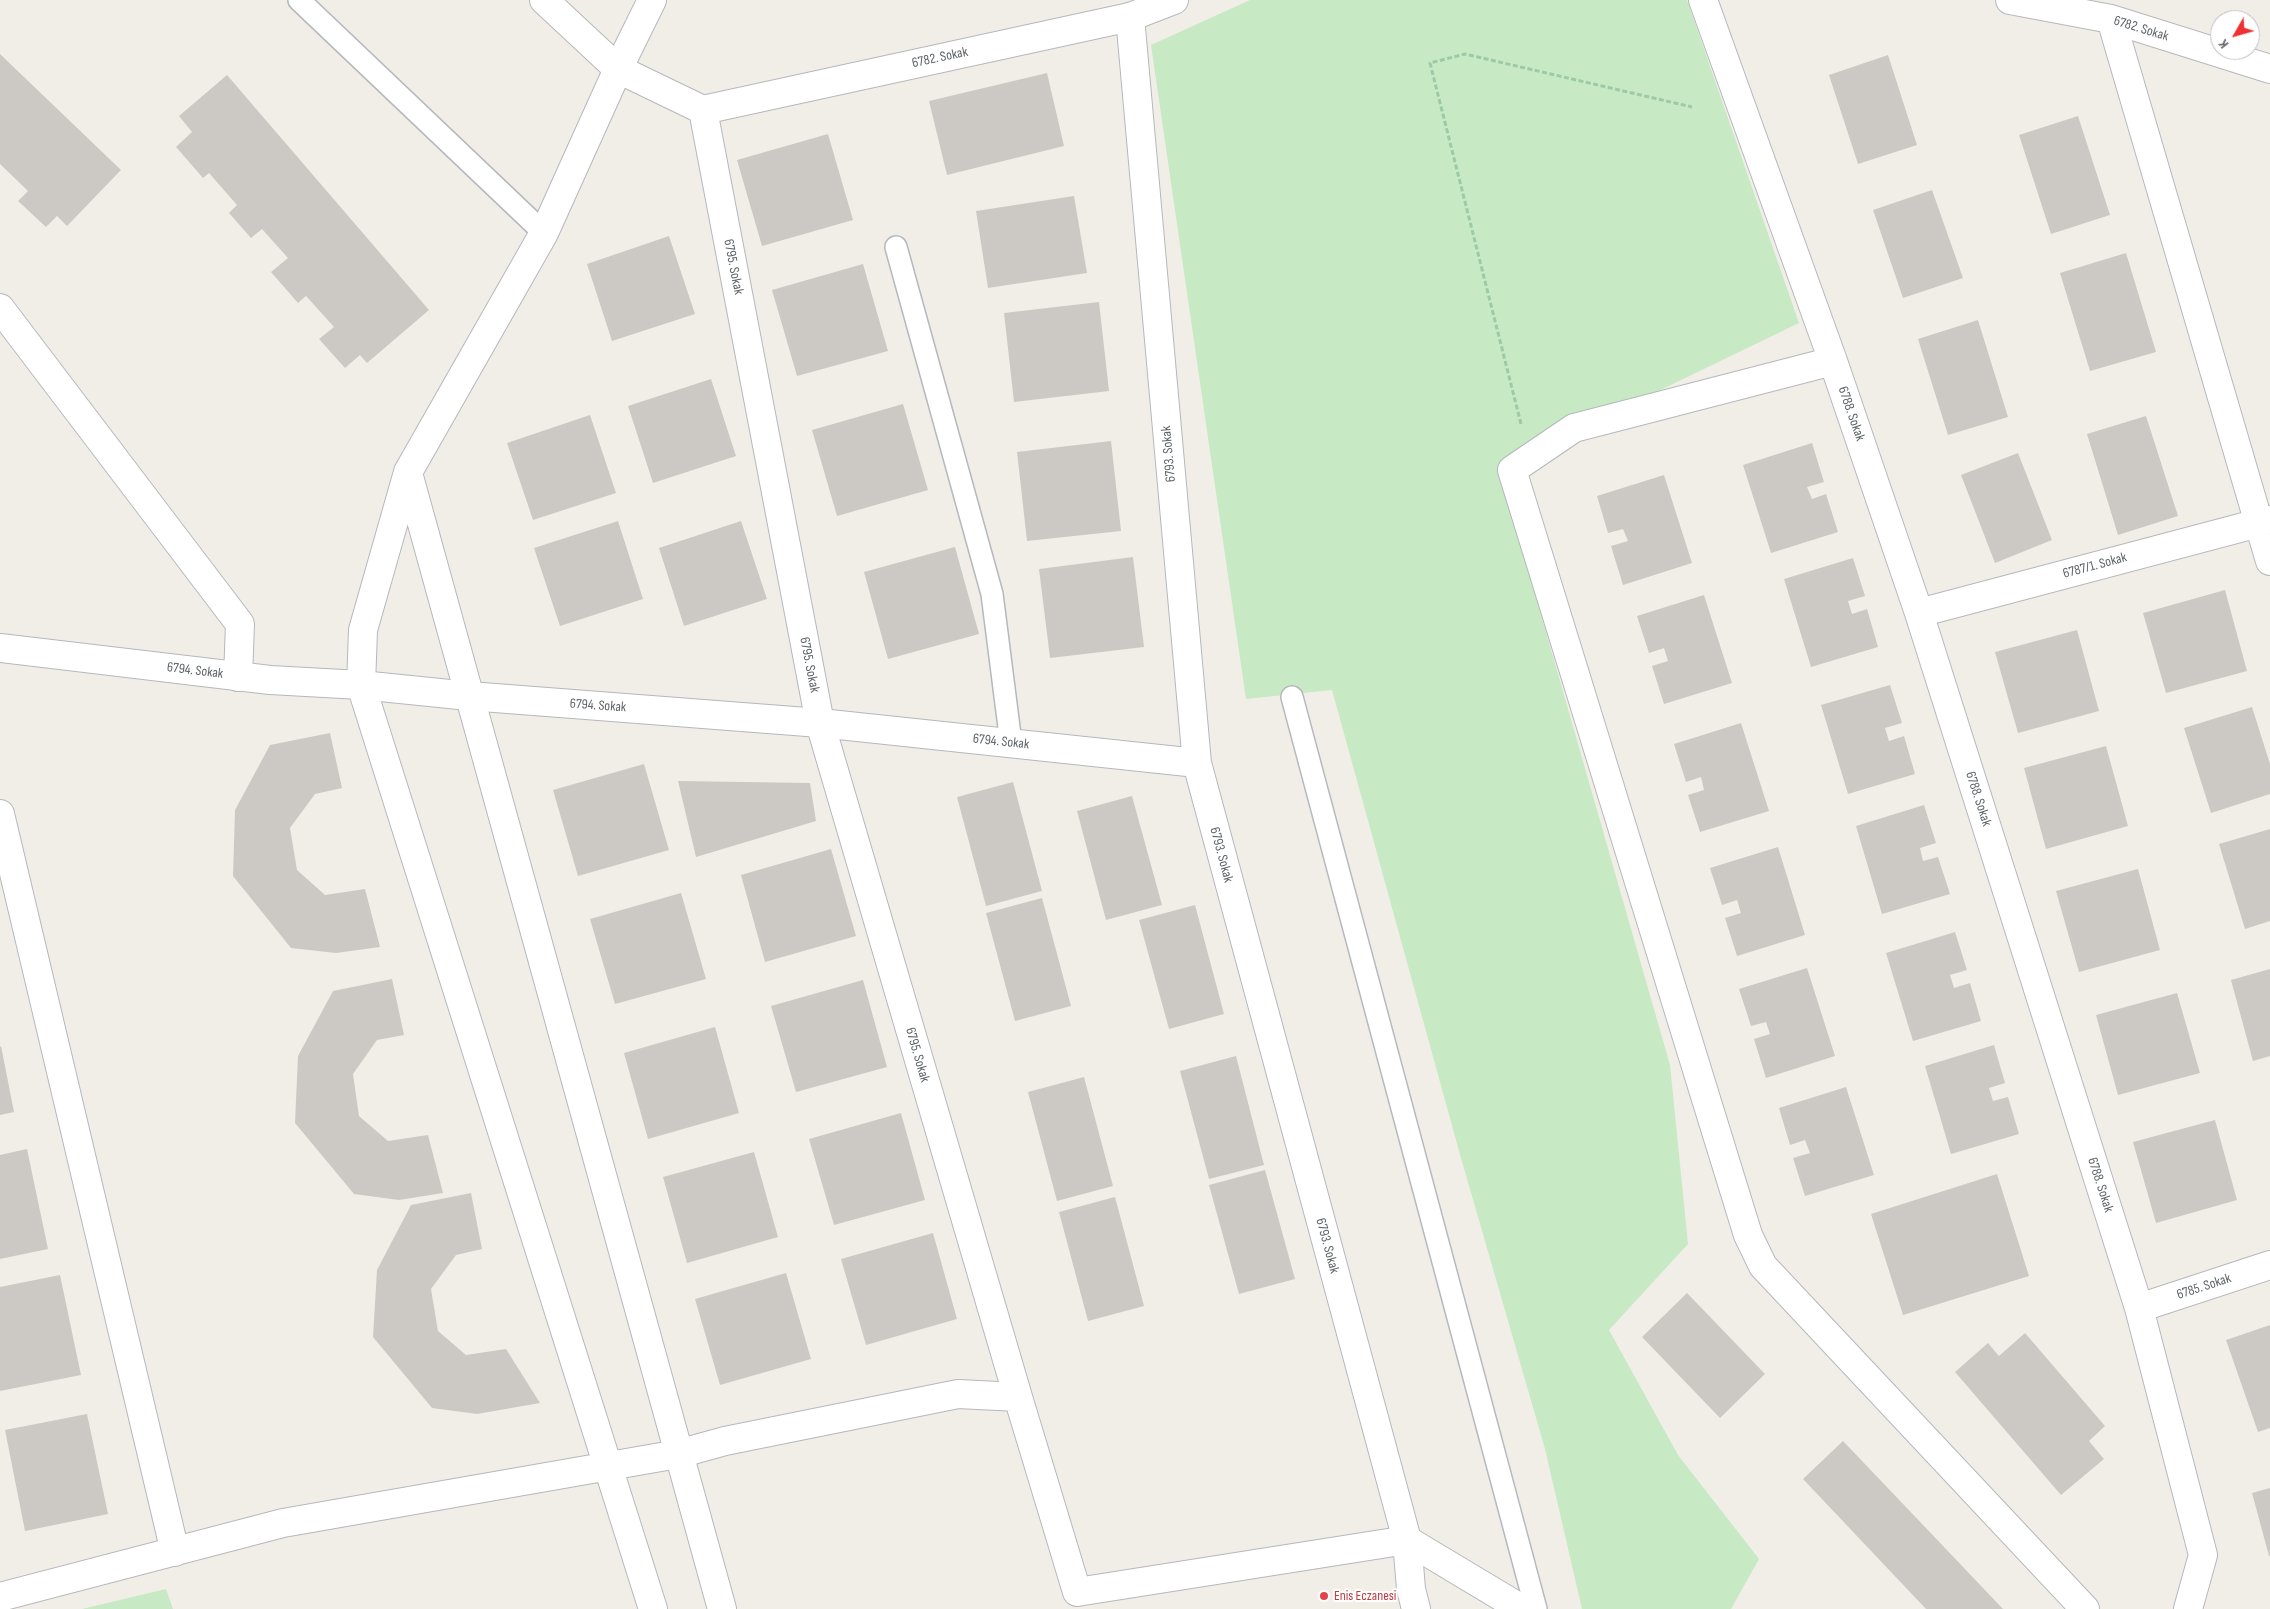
<!DOCTYPE html>
<style>
body{margin:0}
#map{position:relative;width:2270px;height:1609px;overflow:hidden;background:#f1eee8;font-family:"Sofia Sans Condensed",sans-serif}
canvas{display:block}
.north{position:absolute;left:2210px;top:10px;width:50px;height:50px;box-sizing:border-box;background:#fff;border:1px solid #bfc1c3;border-radius:50%;rotate:232deg;font-size:14px;font-weight:700;line-height:20px;text-align:center;color:#5f6468}
.north::after{content:'';display:block;margin:auto;width:18px;height:22px;background:#ee3132;clip-path:polygon(50% 0,100% 100%,50% 72%,0 100%)}
</style>
<div id="map">
<canvas width="2270" height="1609"></canvas>
<div class="north">K</div>
</div>
<script>
const g = document.querySelector('canvas').getContext('2d');
g.lineJoin = 'round';
function paint(path, color) {
  g.fillStyle = color;
  g.fill(path, 'evenodd');
}
function strokePath(path, color, width, dash) {
  g.strokeStyle = color;
  g.lineWidth = width;
  g.lineCap = dash ? 'butt' : 'round';
  g.setLineDash(dash || []);
  g.stroke(path);
}
function drawText(font, color, halo, rows, align = 'center') {
  g.font = font + ' "Sofia Sans Condensed",sans-serif';
  g.lineWidth = 4;
  g.setLineDash([]);
  g.textBaseline = 'middle';
  g.strokeStyle = halo;
  g.fillStyle = color;
  for (const [text, x, y, turn = 0] of rows) {
    g.save();
    g.translate(x, y);
    g.rotate((+turn || 0) * Math.PI / 180);
    g.textAlign = isNaN(turn) ? turn : align;
    if (halo) g.strokeText(text, 0, 0);
    g.fillText(text, 0, 0);
    g.restore();
  }
}
paint(new Path2D(`
 M1250,0h437l112,323 -300,145 171,597 18,179 -79,86 69,125 81,104 -28,50h-149l-37,-160 -86,-298 -127,-461 -86,9 -95,-654z
 M166,1589l7,20h-91z`), '#c7e9c4');
paint(new Path2D(`
 M0,54l121,116 -54,56 -10,-10 -11,11 -28,-26 10,-10 -28,-27z
 M1888,55l29,90 -59,19 -29,-89z
 M1047,73l17,73 -117,29 -18,-74z
 M227,75l202,235 -62,53 -7,-8 -15,13 -26,-29 15,-12 -28,-31 -8,7 -27,-31 17,-14 -26,-29 -11,9 -22,-25 8,-8 -28,-32 -6,5 -27,-31 16,-15 -13,-16z
 M2078,116l32,99 -59,19 -32,-99z
 M828,134l25,86 -91,26 -25,-86z
 M1932,190l31,88 -60,20 -30,-88z
 M1074,196l13,77 -99,15 -12,-77z
 M669,236l26,78 -83,27 -25,-77z
 M2126,253l30,99 -66,19 -30,-98z
 M863,264l25,87 -91,25 -25,-86z
 M1099,302l10,89 -95,11 -10,-89z
 M1978,320l30,97 -60,18 -30,-96z
 M711,379l25,77 -83,27 -25,-77z
 M903,404l25,86 -91,26 -25,-86z
 M590,415l26,78 -83,27 -26,-77z
 M2146,416l32,100 -60,19 -31,-101z
 M1111,441l10,90 -94,10 -10,-89z
 M1812,443l12,39 -17,5 5,12 14,-5 12,38 -67,21 -28,-88z
 M2018,453l34,87 -57,23 -34,-88z
 M1664,475l28,88 -69,22 -12,-39 17,-5 -5,-12 -15,4 -11,-37z
 M618,521l25,78 -83,27 -26,-78z
 M741,521l26,78 -83,27 -25,-78z
 M955,547l24,87 -91,25 -24,-87z
 M1133,557l11,90 -94,11 -11,-89z
 M1853,558l12,38 -17,5 4,13 15,-5 11,38 -67,20 -27,-88z
 M2225,590l22,81 -81,22 -23,-80z
 M1704,595l28,88 -68,21 -12,-38 16,-5 -4,-13 -15,5 -12,-37z
 M2077,630l22,81 -81,22 -23,-81z
 M1890,685l12,38 -17,5 4,13 15,-5 11,38 -67,20 -27,-89z
 M2252,707l18,57v30l-59,19 -27,-85z
 M1741,723l28,88 -69,21 -12,-37 16,-5 -3,-13 -15,5 -12,-38z
 M330,733l12,55 -27,6 -25,34 7,42 28,25 40,-6 15,58 -44,6 -45,-5 -58,-72 2,-66 35,-65z
 M2106,746l22,80 -82,23 -22,-81z
 M644,764l25,86 -91,26 -25,-86z
 M678,781l132,2 6,38 -120,36z
 M1013,782l29,109 -56,15 -29,-109z
 M1132,796l30,109 -56,15 -29,-109z
 M1924,805l12,38 -16,5 3,13 15,-4 12,37 -68,20 -26,-88z
 M2270,829v92l-25,8 -26,-85z
 M1778,847l27,88 -68,21 -12,-38 16,-5 -4,-13 -15,5 -12,-37z
 M831,849l25,87 -91,26 -24,-87z
 M2138,869l22,81 -81,22 -23,-81z
 M681,893l25,86 -91,25 -25,-85z
 M1042,898l29,108 -56,15 -29,-108z
 M1195,905l29,109 -55,15 -30,-109z
 M1955,932l12,38 -17,5 4,13 16,-5 11,38 -68,20 -27,-88z
 M1807,968l28,88 -69,22 -12,-39 16,-5 -4,-12 -15,4 -12,-37z
 M2270,969v87l-17,5 -22,-81z
 M392,979l12,56 -27,5 -24,34 6,42 29,25 40,-6 15,58 -44,7 -45,-6 -59,-71 3,-67 35,-65z
 M863,980l24,87 -91,25 -25,-86z
 M2177,993l23,80 -82,22 -22,-80z
 M715,1027l24,86 -91,26 -24,-86z
 M1994,1045l11,38 -16,5 4,13 15,-4 11,37 -68,20 -26,-88z
 M1,1046l13,66 -14,3v-68z
 M1236,1056l28,109 -55,14 -29,-108z
 M1084,1077l29,109 -56,15 -29,-109z
 M1846,1087l28,88 -69,21 -12,-38 17,-5 -5,-13 -15,5 -11,-37z
 M901,1113l24,87 -91,25 -25,-86z
 M2215,1120l22,80 -81,23 -23,-81z
 M27,1149l21,100 -48,10v-104z
 M754,1152l24,85 -91,26 -24,-86z
 M1265,1170l30,109 -56,15 -30,-109z
 M1997,1174l32,102 -126,39 -32,-101z
 M471,1193l11,56 -26,6 -25,34 7,42 28,24 40,-6 34,54 -63,11 -45,-6 -59,-71 4,-67 34,-65z
 M1115,1197l29,109 -56,15 -29,-109z
 M933,1233l24,86 -91,26 -25,-86z
 M786,1273l25,86 -91,26 -25,-86z
 M60,1275l21,100 -81,16v-104z
 M1687,1293l78,81 -45,44 -78,-81z
 M2270,1325v103l-12,4 -32,-92z
 M2025,1333l80,93 -16,15 15,18 -43,36 -106,-123 33,-29 11,13z
 M87,1414l21,100 -83,17 -20,-101z
 M1843,1441l82,86 78,82h-77l-123,-130z
 M2270,1488v68h-1l-17,-63z`), '#ccc9c5');
const lane = new Path2D(`
 M299,0l245,233
 M896,247l96,347 19,149
 M1292,697l244,912`);
const street = new Path2D(`
 M544,0l74,69 85,41 117,613 198,674
 M652,0l-34,69 -74,164 -136,239 -45,158 -2,55 292,924
 M1703,0l130,361 86,252 220,695 64,247 -15,54
 M2010,0l101,19 159,50
 M2111,19l159,542
 M703,110l427,-93 44,-17
 M0,308l240,316 -2,53
 M1833,361l-259,67 -62,42 236,765 15,31 322,343
 M408,473l314,1136
 M1919,613l351,-93
 M0,814l175,738
 M2139,1308l131,-43
 M0,1597l283,-74 395,-69 47,-13 233,-47 60,3 59,195 330,-52 4,49 5,20`);
const secondary = new Path2D(`
 M1130,17l67,746 210,777 115,69
 M0,648l270,32 91,5 108,11 351,27 377,40`);
strokePath(lane, '#b5b8bc', 24);
strokePath(street, '#b5b8bc', 30);
strokePath(secondary, '#b4b8bc', 30);
strokePath(new Path2D(`
 M1521,424l-91,-361 35,-9 227,53`), '#9dcaa6', 3, [5, 2.5]);
strokePath(lane, '#fff', 21);
strokePath(street, '#fff', 28);
strokePath(secondary, '#fff', 28);
for (const [x, y, r, color] of [
 [1324,1596,5,"#e0444e"]
]) {
  const dot = new Path2D();
  dot.arc(x, y, r, 0, 2 * Math.PI);
  g.fillStyle = color;
  g.fill(dot);
  strokePath(dot, '#fff', 2);
}
drawText('14px', '#5f6468', '#fff', [
 ["6782. Sokak",2141,29,17],
 ["6782. Sokak",940,58,-12],
 ["6795. Sokak",733,267,79],
 ["6788. Sokak",1851,414,71],
 ["6793. Sokak",1169,454,-95],
 ["6787/1. Sokak",2095,566,-15],
 ["6795. Sokak",809,665,79],
 ["6794. Sokak",195,671,7],
 ["6794. Sokak",598,706,4],
 ["6794. Sokak",1001,742,6],
 ["6788. Sokak",1978,799,72],
 ["6793. Sokak",1221,855,75],
 ["6795. Sokak",917,1055,74],
 ["6788. Sokak",2100,1185,72],
 ["6793. Sokak",1327,1246,75],
 ["6785. Sokak",2204,1287,-18]
]);
drawText('14px', '#be3a42', '#fff', [
 ["Enis Eczanesi",1334,1596]
], 'left');
</script>
